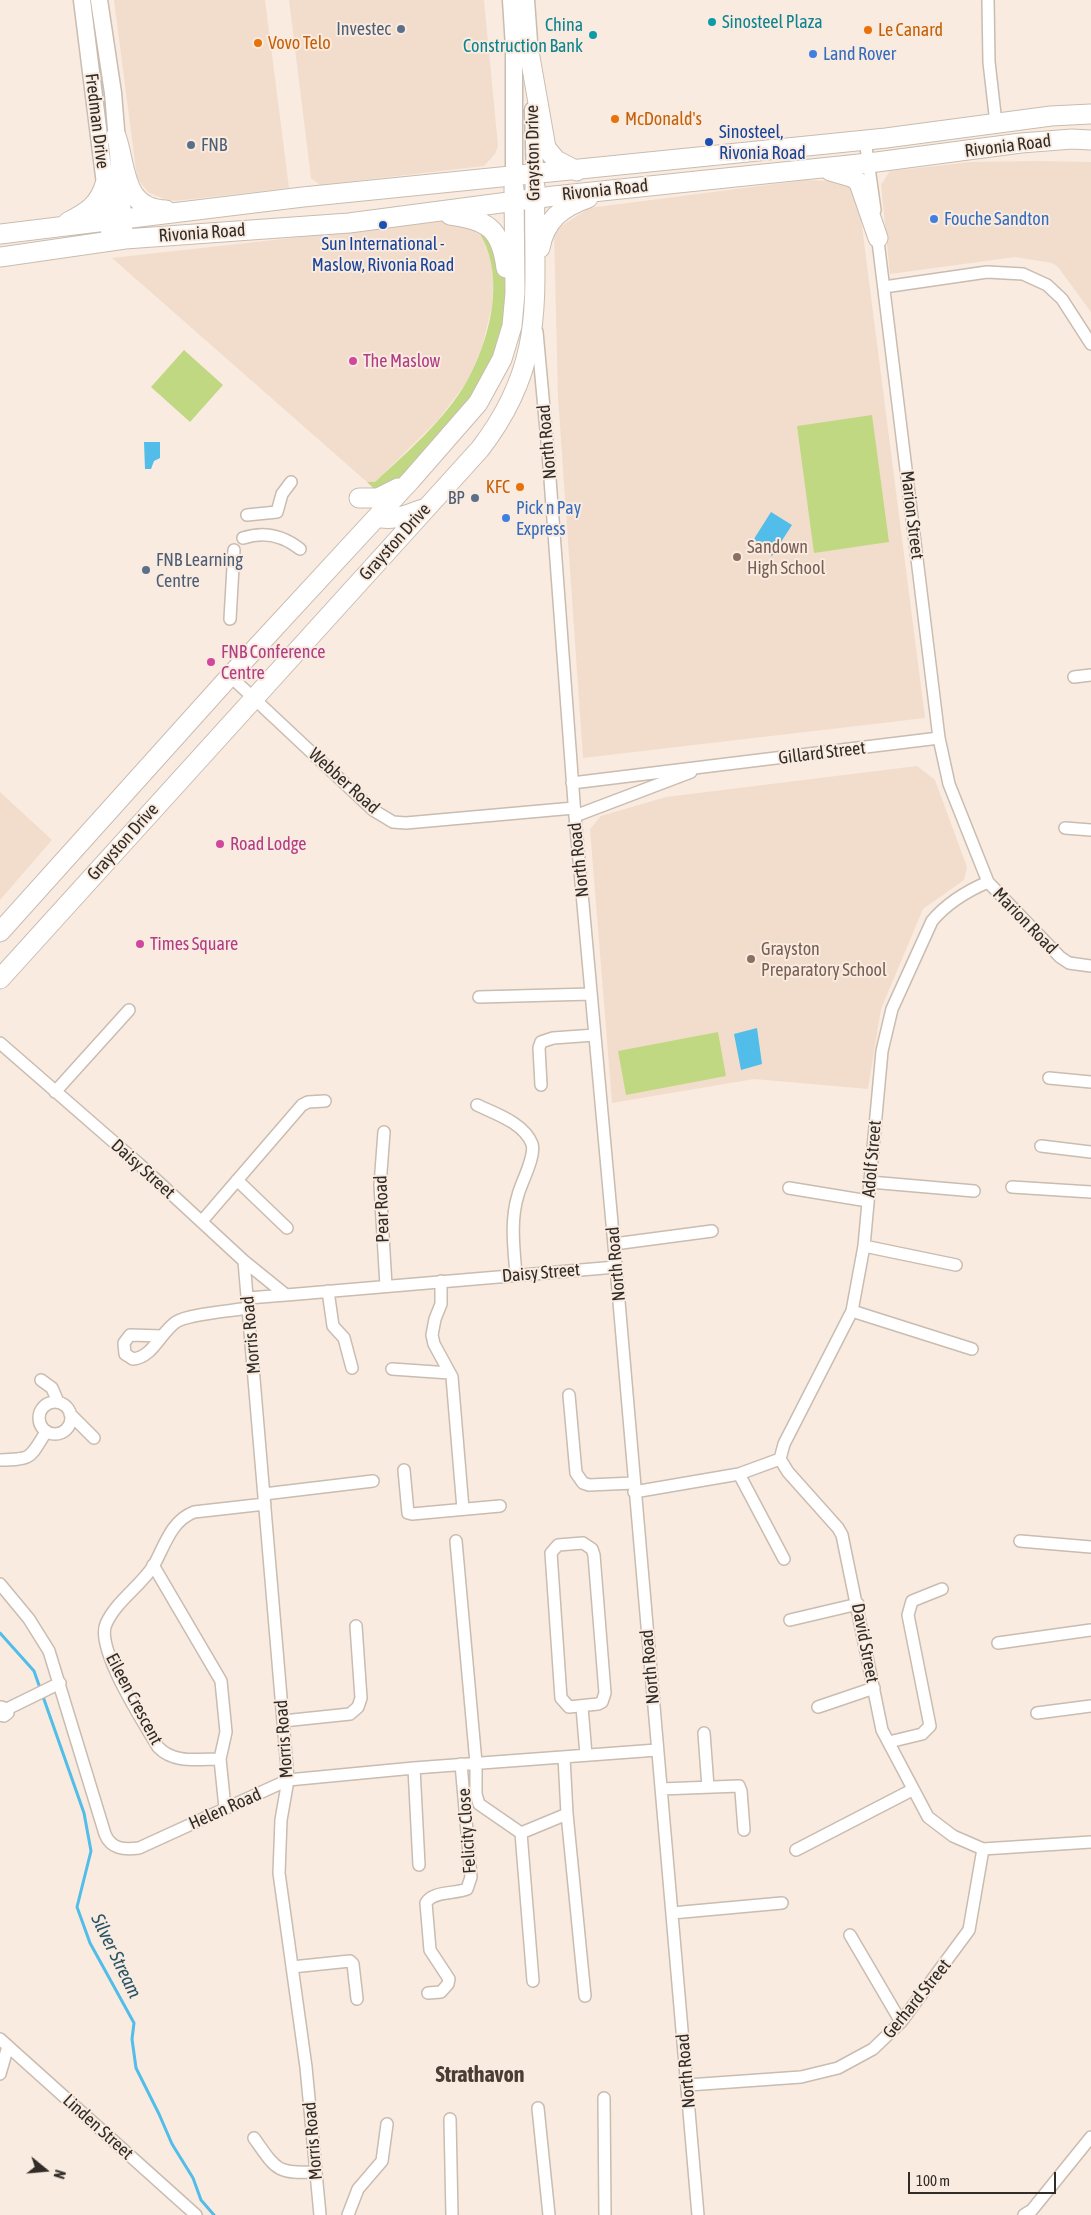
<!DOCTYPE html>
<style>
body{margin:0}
#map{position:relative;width:1091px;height:2215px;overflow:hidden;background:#f9ebdf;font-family:"Asap Condensed",sans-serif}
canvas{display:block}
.north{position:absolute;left:20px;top:2145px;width:50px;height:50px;-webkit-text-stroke:4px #f9ebdf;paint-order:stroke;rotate:107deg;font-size:14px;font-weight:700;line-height:20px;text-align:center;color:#312c28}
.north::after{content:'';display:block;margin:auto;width:18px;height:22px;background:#312c28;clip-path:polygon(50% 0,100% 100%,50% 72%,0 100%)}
.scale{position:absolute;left:908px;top:2172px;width:148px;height:22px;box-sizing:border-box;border:2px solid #312c28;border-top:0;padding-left:6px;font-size:15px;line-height:18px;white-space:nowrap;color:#312c28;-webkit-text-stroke:4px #f9ebdf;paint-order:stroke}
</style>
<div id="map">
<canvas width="1091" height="2215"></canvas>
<div class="north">N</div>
<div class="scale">100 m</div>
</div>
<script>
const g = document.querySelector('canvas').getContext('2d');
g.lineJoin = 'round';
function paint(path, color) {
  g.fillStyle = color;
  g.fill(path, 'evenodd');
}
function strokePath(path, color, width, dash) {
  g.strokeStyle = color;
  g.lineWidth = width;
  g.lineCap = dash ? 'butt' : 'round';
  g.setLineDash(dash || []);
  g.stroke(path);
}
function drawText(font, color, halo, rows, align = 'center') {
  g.font = font + ' "Asap Condensed",sans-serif';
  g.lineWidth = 4;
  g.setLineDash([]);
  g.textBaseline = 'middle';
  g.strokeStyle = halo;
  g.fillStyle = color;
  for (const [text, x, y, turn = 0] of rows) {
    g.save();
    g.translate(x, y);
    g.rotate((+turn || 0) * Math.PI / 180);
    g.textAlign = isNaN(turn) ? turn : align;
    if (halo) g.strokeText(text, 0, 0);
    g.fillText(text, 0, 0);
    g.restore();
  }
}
paint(new Path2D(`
 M114,0h151l24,188 -114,13 -11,-2 -16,-7 -11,-14z
 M289,0h195l14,146 -3,8 -11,12 -164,19 -9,-7z
 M1036,161l55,1v150l-33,-45 -6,-4 -37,-6 -125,17 -9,-89 9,-14 82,-9z
 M806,180l28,1 18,5 7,17 66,515 -342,40 -25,-361 -4,-166 35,-23z
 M444,221l30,6 8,10 9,23 3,22 -2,24 -10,41 -15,35 -29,38 -63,62h-8l-255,-224z
 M917,766l18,14 32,87 -3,13 -41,29 -42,100 -13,80 -114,-10 -142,24 -22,-274 11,-13 65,-19z
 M0,792l52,48 -52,60z`), '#f2ddcd');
paint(new Path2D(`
 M446,213c43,5 58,13 61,60 1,18 6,39 3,57 -10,64 -79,126 -119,175l-24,-23h8c32,-30 70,-62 92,-101 21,-39 36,-92 19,-135 -3,-6 -6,-15 -12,-19 -8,-4 -21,-4 -30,-6z
 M184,350l39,35 -33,37 -39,-35z
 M872,415l17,127 -75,11 -17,-127z
 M718,1032l8,44 -100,19 -8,-44z`), '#c1d882');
paint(new Path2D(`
 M144,442h16v16l-6,3 -3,8h-6z
 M771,512l21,13 -20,31 -20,-14z
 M757,1028l5,36 -21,6 -7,-36z`), '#51bde8');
strokePath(new Path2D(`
 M0,1633l34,38 50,142 7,38 -14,56 13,36 44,80 -2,16 4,29 23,46 13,30 21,34 8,22 13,15`), '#51bde8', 3);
const street = new Path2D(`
 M988,0l1,62 7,61
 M865,140l10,70
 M877,233l62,505 10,46 39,98 72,75 9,6 22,3
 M884,287l103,-15 36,2 24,11 15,14 29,45
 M537,332l11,120 27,364 41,451 82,948
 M247,515l30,-3 5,-18 9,-12
 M243,538c21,-7 39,-3 57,11
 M230,619l4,-69
 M230,676l143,134 20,12 13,1 168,-15
 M1074,677l17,-2
 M572,783l367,-45
 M575,816l116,-44
 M1065,828l26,2
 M479,997l112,-3
 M0,1043l139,121 105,97 42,34 330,-28
 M1049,1078l42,4
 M541,1085l-2,-37 2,-6 12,-4 42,-3
 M55,1092l74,-82
 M477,1105c19,9 47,18 55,39 4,12 -11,39 -14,51 -8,26 -4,53 -2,80
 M384,1132l-4,53 6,101
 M1041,1146l50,6
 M237,1180l50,48
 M870,1182l104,9
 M1012,1187l79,5
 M789,1188l79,13
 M202,1221l100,-116 6,-3 17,-1
 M614,1244l98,-13
 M864,1246l92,19
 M244,1261l44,519 -7,40 -2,53 27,194 14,148
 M441,1281v23l-6,15 -3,16 2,9 18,33 11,132
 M328,1291l5,35 11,12 8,30
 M248,1298l38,-3
 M852,1311l120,38
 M162,1336l-32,-1 -6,8 1,11 8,5c20,-2 27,-26 43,-37 12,-8 56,-11 72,-14
 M392,1369l58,4
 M41,1380l11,8 6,14
 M569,1395l7,78 7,10 6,2 45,-2
 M39 1418a16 16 0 1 1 32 0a16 16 0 1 1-32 0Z
 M70,1414l24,24
 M780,1459l4,-15 68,-133 12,-65 18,-195 10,-42 40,-88c15,-18 35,-30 56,-39
 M0,1460c33,-1 29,-1 46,-28
 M404,1470l4,43 4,1 88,-8
 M739,1474l45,85
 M634,1492l105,-18 41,-15 8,13 50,56 4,7 40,195 46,87 25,19 30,13 108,-7
 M264,1494l109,-13
 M456,1541l20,222v31l3,10 42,29
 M1020,1541l71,6
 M583,1543l9,6 2,6 11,138 -3,9 -4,2 -29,3 -8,-9 -10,-145 7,-8z
 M153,1565l68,116 5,51 -6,27 5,49
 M0,1584l29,35 20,32 56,183c6,15 19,16 34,14l149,-68 126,-12 243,-18
 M790,1620l68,-16
 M998,1643l93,-13
 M582,1707l4,48
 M818,1707l56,-19
 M7,1709l53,-26
 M1037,1713l54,-7
 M0,1715l4,1 4,-3 -1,-4 -6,-2
 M283,1721l67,-7 8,-7 3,-9 -5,-72
 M704,1733l4,54
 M889,1742l33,-8 8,-8 -22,-111 4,-14 30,-12
 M564,1757l3,57 18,182
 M220,1759c-22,0 -46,5 -62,-12 -14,-24 -63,-99 -52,-123 10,-23 35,-38 48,-59 11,-20 17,-44 40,-53l71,-8
 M414,1768l5,97
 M661,1789l78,-3 2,5 3,39
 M521,1833l12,148
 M521,1833l46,-19
 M796,1850l116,-60
 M672,1913l110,-10
 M850,1935l51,87
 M292,1967l58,-6 3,3 4,35
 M428,1993l13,-1 7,-8 1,-5 -19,-29 -4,-47c6,-12 29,-9 41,-14l4,-12 -10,-113
 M0,2039l196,176
 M0,2074l8,-28
 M688,2085l113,-8 37,-9 35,-19 28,-27 68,-92 14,-81
 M604,2098l1,117
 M538,2108l11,107
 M450,2119l2,96
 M254,2138c22,31 22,36 61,34
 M348,2215l10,-26 24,-28 5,-37
 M1024,2215l8,-5 59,-73`);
const secondary = new Path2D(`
 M82,0l23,184 5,58
 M99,0l14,93 12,146
 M511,0l3,47v130
 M526,0l5,70
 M533,110l2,65`);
const primary = new Path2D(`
 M530,57l16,91 10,12 21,11
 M116,136c11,31 6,73 50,74
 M830,171l24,7 5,5 19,55
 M450,215c38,5 51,14 56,53
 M68,222c19,-10 31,-17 37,-38
 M0,234l303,-37 583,-59 165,-22 40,-2
 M540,248c5,-28 22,-41 48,-50
 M0,257l125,-18 224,-16 205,-27 315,-33 152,-20 51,-4 19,1
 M359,498h19l20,-10
 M377,517c16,5 31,-3 46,-8
 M0,932l230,-256 180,-195 68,-78 24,-44 10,-33 3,-33 -1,-105
 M0,979l480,-530c70,-91 52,-158 55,-263`);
strokePath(street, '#c9bcb0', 14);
strokePath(secondary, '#c9bcb0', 19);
strokePath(primary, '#c9bcb0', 21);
strokePath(street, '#fff', 11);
strokePath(secondary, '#fff', 16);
strokePath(primary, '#fff', 19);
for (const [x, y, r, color] of [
 [712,22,5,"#0f9aa8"],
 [401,29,5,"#5c6f8a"],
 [868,30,5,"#e8710a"],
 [593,35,5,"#0f9aa8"],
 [258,43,5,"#e8710a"],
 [813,54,5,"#3f7fe0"],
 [615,119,5,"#e8710a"],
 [709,142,5,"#1a4fb4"],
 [191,145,5,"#5c6f8a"],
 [934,219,5,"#3f7fe0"],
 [383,225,5,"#1a4fb4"],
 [353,361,5,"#d1479c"],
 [520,487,5,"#e8710a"],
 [475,498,5,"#5c6f8a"],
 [506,518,5,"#3f7fe0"],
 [737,557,5,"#8d6e63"],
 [146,570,5,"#5c6f8a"],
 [211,662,5,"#d1479c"],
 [220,844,5,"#d1479c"],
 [140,944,5,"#d1479c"],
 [751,959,5,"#8d6e63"]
]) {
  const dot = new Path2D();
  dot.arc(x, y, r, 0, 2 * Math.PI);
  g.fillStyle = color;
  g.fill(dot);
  strokePath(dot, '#f9ebdf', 2);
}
drawText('18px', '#0d838f', '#f9ebdf', [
 ["Sinosteel Plaza",722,22],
 ["China",583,25,"right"],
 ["Construction Bank",583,46,"right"]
], 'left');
drawText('18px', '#4e5e75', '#f9ebdf', [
 ["Investec",391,29],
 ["FNB",201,145,"left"],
 ["BP",465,498],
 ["FNB Learning",156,560,"left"],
 ["Centre",156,581,"left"]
], 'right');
drawText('18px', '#c56008', '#f9ebdf', [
 ["Le Canard",878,30],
 ["Vovo Telo",268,43],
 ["McDonald's",625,119],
 ["KFC",510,487,"right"]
], 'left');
drawText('18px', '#366cbe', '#f9ebdf', [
 ["Land Rover",823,54],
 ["Fouche Sandton",944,219],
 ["Pick n Pay",516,508],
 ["Express",516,529]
], 'left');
drawText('18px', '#312c28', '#f9ebdf', [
 ["Fredman Drive",97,121,83],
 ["Rivonia Road",1008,146,-7],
 ["Grayston Drive",533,153,-91],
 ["Rivonia Road",605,190,-6],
 ["Rivonia Road",202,233,-4],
 ["North Road",547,442,-95],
 ["Marion Street",912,515,83],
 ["Grayston Drive",395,542,-48],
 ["Gillard Street",822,753,-7],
 ["Webber Road",344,781,42],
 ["Grayston Drive",123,842,-48],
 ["North Road",579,860,-96],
 ["Marion Road",1025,921,46],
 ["Adolf Street",872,1159,-85],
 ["Daisy Street",143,1169,42],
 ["Pear Road",382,1209,-92],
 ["North Road",616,1264,-95],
 ["Daisy Street",541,1273,-5],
 ["Morris Road",251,1335,-95],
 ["David Street",865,1643,79],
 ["North Road",650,1667,-95],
 ["Eileen Crescent",134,1699,62],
 ["Morris Road",284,1739,-94],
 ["Helen Road",225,1809,-24],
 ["Felicity Close",467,1831,-94],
 ["Gerhard Street",917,1999,-51],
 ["North Road",686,2071,-95],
 ["Linden Street",98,2127,42],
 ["Morris Road",313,2141,-95]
]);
drawText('18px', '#164399', '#f9ebdf', [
 ["Sinosteel,",719,132],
 ["Rivonia Road",719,153],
 ["Sun International -",383,244,"center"],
 ["Maslow, Rivonia Road",383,265,"center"]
], 'left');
drawText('18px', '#b23c85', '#f9ebdf', [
 ["The Maslow",363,361],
 ["FNB Conference",221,652],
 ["Centre",221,673],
 ["Road Lodge",230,844],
 ["Times Square",150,944]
], 'left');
drawText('18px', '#785e54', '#f9ebdf', [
 ["Sandown",747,547],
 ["High School",747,568],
 ["Grayston",761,949],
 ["Preparatory School",761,970]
], 'left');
drawText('italic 19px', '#275467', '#f9ebdf', [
 ["Silver Stream",116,1956,64]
]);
drawText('bold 22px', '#493d34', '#f9ebdf', [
 ["Strathavon",480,2075]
]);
</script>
